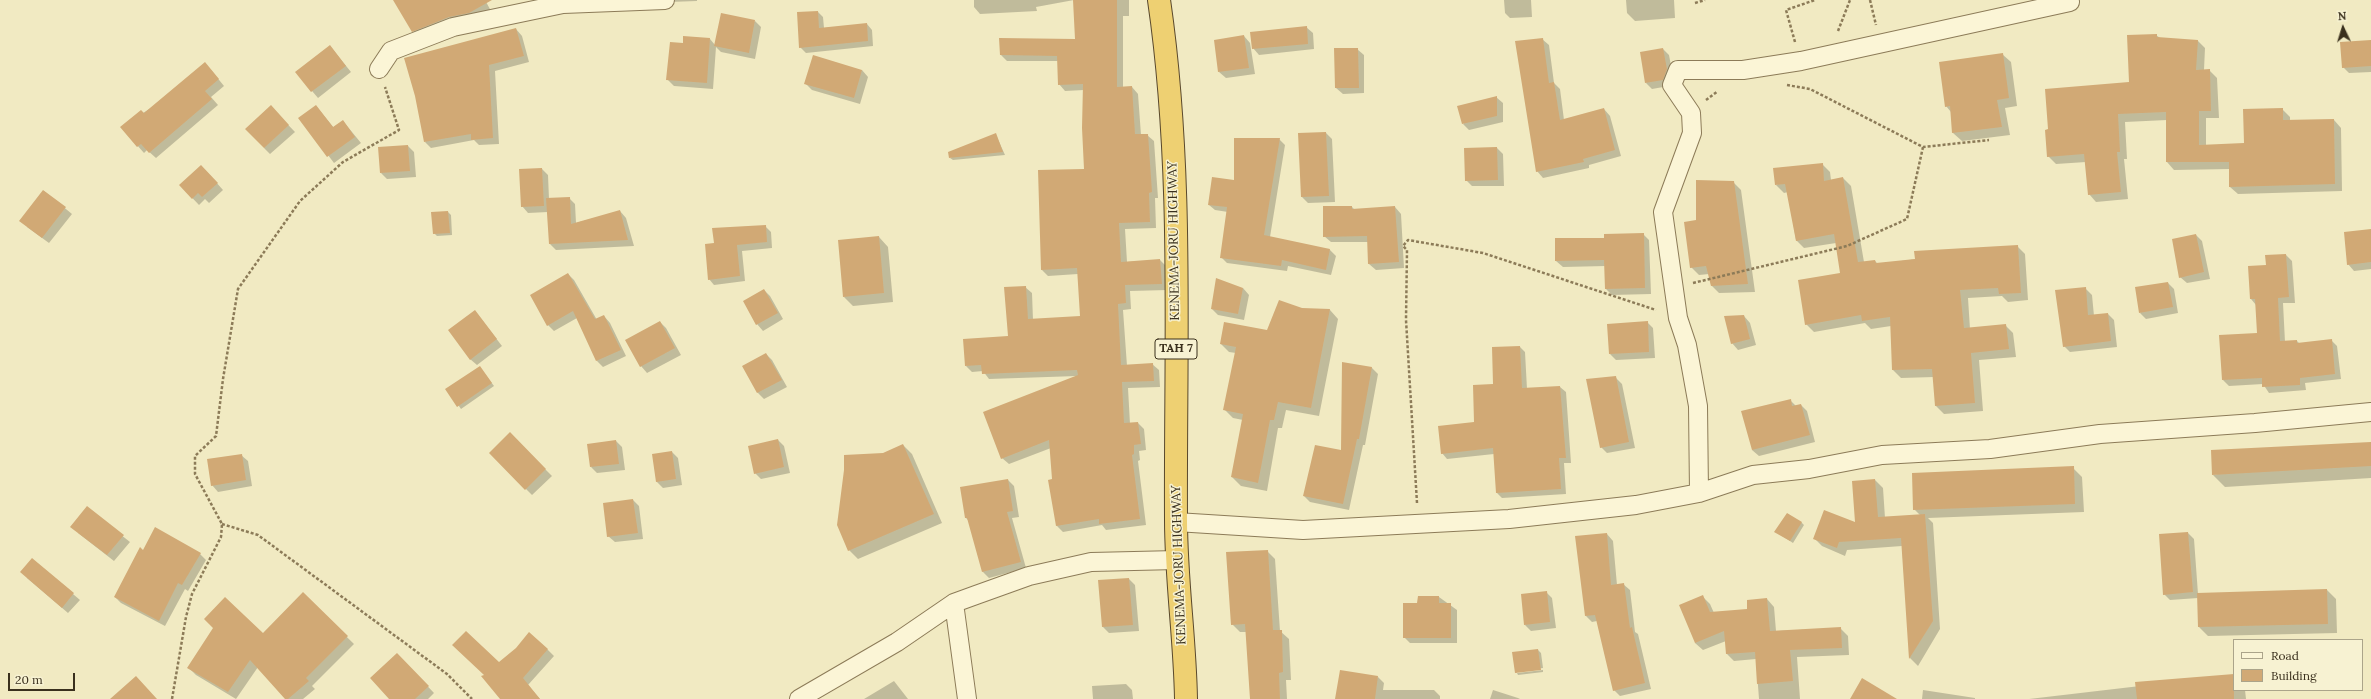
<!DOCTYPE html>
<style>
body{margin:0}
#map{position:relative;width:2371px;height:699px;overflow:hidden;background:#f1eac2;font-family:Lora,serif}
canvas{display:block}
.legend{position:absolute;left:2233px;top:639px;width:130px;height:52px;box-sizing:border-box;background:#f7f2d2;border:1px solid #aba48a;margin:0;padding:5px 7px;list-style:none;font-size:12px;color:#3a301d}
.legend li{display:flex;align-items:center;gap:8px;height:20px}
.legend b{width:20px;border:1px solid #aba48a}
.north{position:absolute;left:2323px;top:8px;width:40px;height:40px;-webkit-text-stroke:3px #f7f2d2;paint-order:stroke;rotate:356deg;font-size:11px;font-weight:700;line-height:16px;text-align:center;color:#3a301d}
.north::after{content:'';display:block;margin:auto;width:14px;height:18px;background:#3a301d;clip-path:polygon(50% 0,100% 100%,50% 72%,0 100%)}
.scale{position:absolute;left:8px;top:673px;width:67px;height:18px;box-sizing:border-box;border:2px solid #3a301d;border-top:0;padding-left:5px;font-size:12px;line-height:14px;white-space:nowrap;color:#3a301d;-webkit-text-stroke:3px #f7f2d2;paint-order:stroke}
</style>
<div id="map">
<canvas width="2371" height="699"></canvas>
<ul class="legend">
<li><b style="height:5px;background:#fbf5d6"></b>Road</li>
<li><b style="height:11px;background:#d1a975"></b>Building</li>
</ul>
<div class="north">N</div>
<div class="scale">20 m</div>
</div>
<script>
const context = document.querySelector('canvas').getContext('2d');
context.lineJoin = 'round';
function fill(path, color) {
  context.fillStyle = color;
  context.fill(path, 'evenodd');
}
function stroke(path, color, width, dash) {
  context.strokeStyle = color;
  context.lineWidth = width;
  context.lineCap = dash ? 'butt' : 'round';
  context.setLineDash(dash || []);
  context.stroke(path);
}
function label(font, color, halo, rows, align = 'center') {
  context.font = font + ' Lora,serif';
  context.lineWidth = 3;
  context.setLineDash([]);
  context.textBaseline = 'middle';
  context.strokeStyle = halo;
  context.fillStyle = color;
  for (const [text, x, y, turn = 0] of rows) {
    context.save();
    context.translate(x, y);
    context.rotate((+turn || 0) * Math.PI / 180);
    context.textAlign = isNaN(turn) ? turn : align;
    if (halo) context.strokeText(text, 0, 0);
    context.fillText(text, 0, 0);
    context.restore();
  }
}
fill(new Path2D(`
 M394 0H485L491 11 420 38 413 31Z
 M582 0H697V1L586 5Z
 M974 0H1129V16H1123V88L1132 87 1138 94 1141 135H1147L1154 141 1158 198H1155L1156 228 1125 229 1127 262 1160 260 1166 266 1168 290 1130 291 1131 309 1123 310 1127 366 1152 364 1159 370 1160 387 1128 388 1130 424 1138 423 1144 429 1146 450 1139 451 1140 460 1138 461 1146 525 1106 530 1102 525 1063 532 1057 526 1051 448 1009 464 1002 458 1077 376 989 379 983 371 972 372 966 366 1009 337 1025 287 1032 293 1033 320 1081 317 1078 274 1048 276 1042 270 1085 170 1084 90 1065 91 1059 84 1058 61H1007L1001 55 1076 40 1074 0 1036 7 1037 11 980 14 974 7Z
 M1504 0H1531L1532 17 1510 18 1505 13Z
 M1626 0H1674L1675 18 1635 21 1627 13Z
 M818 12 823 17 824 28 867 24 872 30 873 46 806 53 800 47Z
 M755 21 761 27 755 59 721 52 716 47 713 89 674 86 667 79 684 44 710 39 715 45Z
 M1306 27 1313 33 1314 49 1259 55 1253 48Z
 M516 29 522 36 529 62 495 71 499 144 479 145 474 140 431 148 425 142Z
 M2156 35 2160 38 2198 41 2205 48 2204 70H2209L2217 78 2219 118H2206V146L2246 144 2282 109 2290 117V121L2334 120 2341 128 2342 191 2238 194 2230 187V169L2174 170 2167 162V120L2125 122 2127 159H2124L2128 199 2096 202 2089 194 2086 162 2056 164 2048 156 2130 83Z
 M1244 36 1250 43 1255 74 1226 78 1219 72Z
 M1542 39 1549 45 1554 83 1560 89 1564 120 1604 109 1610 116 1621 156 1589 165V168L1543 178 1537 171Z
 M2371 41V72L2349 73 2343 67Z
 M330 46 351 72 318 98 296 72Z
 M1335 49H1357L1364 55V93L1343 94 1336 88Z
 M1663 49 1669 55 1673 76 1669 86 1652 89 1646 83Z
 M2002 54 2011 62 2017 106 2005 108 2010 135 1962 141 1953 133 1951 112 1946 106Z
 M211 70 224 86 211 97 218 105 156 158 147 150 144 153 121 127Z
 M862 70 868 77 860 104 812 90 805 83Z
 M1496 97 1503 103V122L1469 130 1463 124Z
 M316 106 334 128 343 121 361 143 334 163 300 118Z
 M271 107 295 132 270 154 264 148Z
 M1326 133 1332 139 1335 202 1308 203 1302 197Z
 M996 135 1005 155 953 160 950 158Z
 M1279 139 1285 145 1270 237 1330 250 1336 256 1331 275 1288 266 1287 271 1227 263 1221 257 1228 212 1215 210 1209 205Z
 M408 146 414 152 416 177 387 179 381 173Z
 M1497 148 1503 154 1504 186H1472L1466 180Z
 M1822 164 1830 172 1831 180 1843 178 1851 186 1864 262 1875 261 1878 264 2017 246 2025 254 2028 300 2008 302 2002 296 1968 298 1970 329 2005 325 2013 333 2016 357 1979 360 1983 411 1944 414 1936 406 1934 377 1901 378 1893 370 1891 326 1871 329 1865 323 1814 332 1806 324 1841 274 1836 243 1804 248 1796 240 1788 192 1784 193 1776 185Z
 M542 169 548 175 549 199 569 198 575 204 576 223 620 211 626 218 634 246 556 250 550 244 548 212 528 213 522 206Z
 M207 172 223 190 209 203 205 199 199 205 180 185Z
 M1733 182 1741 190 1755 292 1719 293 1711 285 1709 274 1699 275 1691 267 1697 221Z
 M44 191 72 214 49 243 27 227Z
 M1352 207 1355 210 1395 207 1401 214 1404 268 1376 270 1369 264 1368 242H1331L1324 236Z
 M448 212 451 215 452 235 437 236 434 233Z
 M765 226 771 232 772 248 742 251 745 281 714 285 709 279 715 244 713 229Z
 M2371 230V269L2354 271 2348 264Z
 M1643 234 1649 240 1651 294 1612 295 1606 289V266L1563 267 1556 261 1605 239Z
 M2196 235 2202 241 2210 279 2187 283 2180 277Z
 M879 237 888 247 893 302 853 306 844 297Z
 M2286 255 2292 261 2295 303H2283L2285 342 2297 341 2300 344 2331 340 2337 346 2341 379 2305 383 2306 390 2269 393 2263 384 2229 386 2223 380 2258 334 2256 305 2251 299 2267 266Z
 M568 274 574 280 597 320 604 316 610 323 626 356 603 367 597 361 577 318 554 331 548 325Z
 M2168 283 2174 289 2178 313 2146 319 2140 313Z
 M1243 288 1249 295 1244 320 1218 315 1212 309Z
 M2085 288 2092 295 2094 316 2108 314 2114 320 2117 347 2070 352 2064 346 2056 291Z
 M764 290 770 296 783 319 763 331 757 324Z
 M1302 309 1330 310 1338 319 1319 416 1286 410 1282 428H1278L1267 491 1241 486 1232 477 1243 420 1233 418 1224 409 1236 353 1229 352 1221 344 1268 332Z
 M475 311 502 346 477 365 470 359Z
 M1744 316 1750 323 1756 345 1738 350 1732 343Z
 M660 322 666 328 681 355 647 373 641 366Z
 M1647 322 1653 328 1655 358 1616 360 1610 354Z
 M1520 347 1525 352 1527 389 1560 387 1566 392 1571 463H1564L1566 494 1502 498 1497 493 1494 454 1447 459 1442 453 1475 423 1494 385Z
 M766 354 772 360 787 387 764 399 758 393 743 366Z
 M1343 364 1372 368 1378 374 1365 445H1363L1349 510 1310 502 1304 496 1342 451Z
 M482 370 494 386 461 409 447 389Z
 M1616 378 1622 384 1635 448 1607 453 1601 447Z
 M1790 400 1796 406 1801 405 1807 411 1815 442 1759 456 1752 450Z
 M510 434 552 476 532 495 490 453Z
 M778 440 784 446 790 473 761 479 755 473Z
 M616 441 622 447 625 470 597 473 591 467Z
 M2371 443V478L2225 487 2213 475Z
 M903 445 912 454 942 523 858 559 849 550Z
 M672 452 678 458 682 485 663 488 656 481Z
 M241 455 248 461 252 486 218 492 212 485Z
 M2073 468 2082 477 2084 512 1928 518 1933 523 1940 629 1918 666 1910 658 1902 546 1847 550 1845 556 1822 546 1814 538 1856 524 1875 480 1883 488 1885 518 1920 515 1914 509Z
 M1008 480 1014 486 1019 517 1012 518 1026 568 989 578 983 572 969 521 966 518Z
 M633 500 639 506 643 539 615 542 608 536Z
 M87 508 130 542 114 561 78 533Z
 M1801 522 1804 525 1793 543 1776 532Z
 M2188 533 2194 539 2198 594 2327 590 2336 599 2337 633 2208 636 2199 627 2198 598 2170 600 2164 594Z
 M1607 534 1613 541 1617 585 1623 584 1630 590 1635 632 1638 634 1651 689 1620 696 1614 690 1597 621 1592 622 1586 616Z
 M143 551 200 554 206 560 188 591 185 589 165 626 121 603 115 597Z
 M1267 551 1275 559 1280 631 1289 639 1291 680H1286L1287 699H1251L1247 632H1240L1232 624Z
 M32 559 80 600 68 613 27 578Z
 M1129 579 1135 585 1139 631 1109 633 1103 627 1099 581Z
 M1546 592 1552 598 1556 628 1531 631 1525 625Z
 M303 594 354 644 312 686 315 689 303 699H286L258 667 236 699 196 675 189 668 263 634Z
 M1419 597H1439L1457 610V643H1410L1404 637 1418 604Z
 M1703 597 1710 604 1714 613 1749 610 1767 599 1774 607 1776 631 1840 628 1848 636 1849 655 1797 657 1800 699H1759L1756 659 1734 661 1727 654 1726 641 1703 650 1695 643Z
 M547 649 554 656 528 685 540 699H502L499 663Z
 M1538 650 1541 653 1543 668 1517 671V673L1515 672Z
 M397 654 434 693 428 699H391Z
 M1543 670V672L1518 675 1517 673Z
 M2234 675V690H2245L2246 699H2029Z
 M1378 677 1384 683 1383 690H1434L1440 696V699H1336Z
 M894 681 908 699H864Z
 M1126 684 1132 690 1133 699H1093L1092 686Z
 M1493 690 1518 698 1520 699H1490Z
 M1923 690 1975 698V699H1922Z`), '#0003');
fill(new Path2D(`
 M393 0H492L469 13 449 17 412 32Z
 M1073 0H1117V87L1132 86 1135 134H1148L1152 192 1149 193 1150 222 1119 223 1121 262 1160 259 1162 284 1125 285 1126 303 1118 304 1121 365 1153 363 1154 381 1122 382 1124 423 1138 422 1141 444 1134 445V454L1132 455 1140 519 1099 524V519L1056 526 1048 480 1052 479 1049 440 1001 459 983 412 1078 375 1077 370 982 374 981 365 965 366 963 339 1008 336 1004 287 1026 286 1028 319 1080 316 1077 268 1041 270 1038 170 1084 169 1082 128 1083 84 1058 85 1057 56 1000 55 999 38 1075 39Z
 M818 11 819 28 867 23 868 41 799 48 797 12Z
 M721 13 755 20 749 53 714 46Z
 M1307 26 1308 44 1252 49 1250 32Z
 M516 28 524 56 489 65 493 138 471 140V134L424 142 415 96 404 58Z
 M2157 34V37L2198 40 2196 70 2210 69 2211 111H2199V145L2244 143 2243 109 2283 108V120L2334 119 2335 184 2229 187V162H2166V112L2118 114 2120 152H2117L2121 192 2088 195 2084 154 2047 157 2045 130 2048 129 2045 89 2129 82 2127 35Z
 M1244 35 1249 68 1218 72 1214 40Z
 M683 36 710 38 707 83 666 80 670 42 683 43Z
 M1543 38 1549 83 1554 82 1560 120 1604 108 1615 150 1583 159 1584 162 1536 172 1515 41Z
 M2371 40V66L2342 68 2340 42Z
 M330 45 346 66 311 92 295 72Z
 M1334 48H1358L1359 88H1335Z
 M1663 48 1667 69 1663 80 1645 83 1640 52Z
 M2003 53 2009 98 1997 100 2002 127 1952 133 1950 106 1945 107 1939 62Z
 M813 55 862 70 854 98 804 84Z
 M205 62 219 79 205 91 212 99 149 153 141 144 137 147 120 127 141 110 144 113Z
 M1497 96V116L1462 124 1457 106Z
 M271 105 289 125 264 148 245 129Z
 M316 105 333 127 343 120 355 137 327 157 298 118Z
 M1326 132 1329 196 1301 197 1298 133Z
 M996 133 1003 152 949 158 948 152Z
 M1234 138H1280L1264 235 1330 249 1326 270 1282 260 1281 266 1220 258 1227 207 1208 205 1212 177 1234 180Z
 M408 145 410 171 380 173 378 147Z
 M1497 147 1498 180 1465 181 1464 148Z
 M1823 163 1824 181 1843 177 1858 262 1875 260 1876 263 1915 259 1914 251 2018 245 2021 293 1999 294 1998 288 1960 290 1964 328 2006 324 2009 349 1971 353 1975 403 1935 406 1932 369 1892 370 1890 317 1862 321 1861 315 1805 325 1798 280 1840 273 1834 234 1796 241 1785 184 1775 185 1773 168Z
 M201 165 218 183 202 197 198 193 192 199 179 185Z
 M542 168 544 206 521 207 519 169Z
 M1696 180 1734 181 1748 284 1711 286 1706 266 1690 268 1684 222 1696 220Z
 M43 190 66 207 42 238 19 221Z
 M570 197 571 224 620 210 628 240 549 244 546 198Z
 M1323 206H1352V209L1395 206 1399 262 1368 264 1367 236 1323 237Z
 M448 211 450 233 433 234 431 212Z
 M766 225 767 242 737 245 740 276 708 280 705 244 714 243 712 228Z
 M2371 229V262L2347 265 2344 232Z
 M1644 233 1645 288 1605 289 1604 260 1555 261V238H1604V234Z
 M2196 234 2204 272 2179 278 2172 239Z
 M879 236 884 293 843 297 838 240Z
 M2286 254 2289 297 2278 298 2280 341 2297 340V343L2332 339 2335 374 2300 378V385L2262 387V378L2222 380 2219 335 2257 333 2255 299H2250L2248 266 2266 265 2265 255Z
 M568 273 595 319 604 315 621 350 596 361 573 311 547 326 530 295Z
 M1216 278 1243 288 1238 314 1211 309Z
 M2168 282 2173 307 2139 313 2135 287Z
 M2086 287 2088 315 2108 313 2111 341 2063 347 2055 290Z
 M764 289 778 313 756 325 743 301Z
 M1279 300 1302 308 1330 309 1311 408 1278 402 1274 420H1270L1258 483 1231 477 1243 414 1223 410 1236 347 1220 344 1224 322 1267 330Z
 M475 310 497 339 470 360 448 330Z
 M1744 315 1750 339 1731 344 1724 316Z
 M660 321 675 348 640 367 625 340Z
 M1648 321 1649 352 1609 354 1607 324Z
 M1520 346 1522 388 1560 386 1566 458H1559L1561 489 1496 493 1493 448 1441 454 1438 426 1474 422 1473 385 1493 384 1492 347Z
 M766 353 782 380 757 393 742 366Z
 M1342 362 1372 367 1359 439H1357L1343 504 1303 496 1315 445 1341 450Z
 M480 366 492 383 457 407 445 389Z
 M1616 376 1629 442 1600 448 1586 379Z
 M1791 399 1792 406 1801 404 1810 435 1752 450 1741 411Z
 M510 432 546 469 525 490 489 453Z
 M778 439 784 467 754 474 748 446Z
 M616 440 619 464 590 467 587 444Z
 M2371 442V466L2212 475 2211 450Z
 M903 444 934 514 848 551 837 525 844 470V455L883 453Z
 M672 451 676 479 656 482 652 454Z
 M242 454 246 480 211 486 207 459Z
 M2074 466 2075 504 1913 510 1912 473Z
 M1008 479 1013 511 1007 512 1021 562 982 572 967 518H965L960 487Z
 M1875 479 1878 517 1925 514 1933 621 1909 659 1901 538 1839 542 1837 548 1813 539 1824 510 1855 522 1852 481Z
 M633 499 638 533 607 537 603 503Z
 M87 506 124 535 107 555 70 527Z
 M1787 513 1802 522 1790 541 1774 532Z
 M155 527 201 553 182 585 178 583 159 621 114 597 140 547 143 550Z
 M2188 532 2193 592 2163 595 2159 534Z
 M1607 533 1611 585 1624 583 1630 628 1632 627 1645 683 1613 691 1595 615 1585 616 1575 536Z
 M1268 550 1273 630H1282L1283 672 1279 673 1280 699H1250L1245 624 1231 625 1226 552Z
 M32 558 74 593 62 608 20 572Z
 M1129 578 1133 625 1102 627 1098 580Z
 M2327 589 2328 624 2198 627 2197 593Z
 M1547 591 1550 622 1524 625 1521 594Z
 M303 592 348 636 306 678 309 681 288 699H285L250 660 228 692 187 668 213 628 204 619 225 597 263 633Z
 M1703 595 1710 612 1747 609V600L1767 598 1770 631 1841 627 1842 648 1790 650 1793 681 1757 684 1755 652 1726 654 1724 631 1695 643 1679 605Z
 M1418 596H1439V603H1451V638H1403V603H1417Z
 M466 631 499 662 516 648 529 632 548 649 523 678 540 699H500L481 676 484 675 452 645Z
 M1538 649 1541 670 1515 673 1512 652Z
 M397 653 429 686 415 699H389L370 678Z
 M1340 670 1378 676 1375 699H1335Z
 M2234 674V699H2137L2135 682Z
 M136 676 157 699H110Z
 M1862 678 1897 699H1850Z`), '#d1a975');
const minor = new Path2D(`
 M379 69 391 51 453 27 563 4 665 0
 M1699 493 1698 406 1687 345 1678 318 1663 212 1692 133 1691 113 1672 85 1678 70H1743L1801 61 2070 2
 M1176 522 1303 530 1509 519 1636 505 1699 493 1753 475 1809 469 1882 455 1990 449 2100 434 2255 423 2371 412
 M954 603 967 699
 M799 699 897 642 954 603 976 595 1029 576 1091 562 1177 560`);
const trunk = new Path2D(`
 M1159 0C1184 171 1175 347 1176 520 1176 580 1185 639 1186 699`);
stroke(minor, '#8c7b58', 20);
stroke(trunk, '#59482c', 24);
stroke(new Path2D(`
 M1870 0 1876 25
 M1695 3 1705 0
 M1838 31 1850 0
 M1795 42 1786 10 1815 0
 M1787 85 1810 89 1923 147 1989 140
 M1706 100 1718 91
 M1693 283 1847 246 1907 219 1923 147
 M1417 503 1406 320 1407 250 1403 246 1408 240 1483 253 1656 310
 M222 524 258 535 447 674 472 699
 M172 699 186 617 192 594 221 537 222 524 195 474V456L216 436 223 379 238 289 300 201 343 162 399 130 385 87`), '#8c7b58', 2.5, [3, 2]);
stroke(minor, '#fbf5d6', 18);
stroke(trunk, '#eed072', 22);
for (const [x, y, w] of [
 [1176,349,42]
]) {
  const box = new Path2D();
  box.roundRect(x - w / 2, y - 10, w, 20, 3);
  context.fillStyle = '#f7f2d2';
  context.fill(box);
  stroke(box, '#3a301d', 1);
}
label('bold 12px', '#3a301d', null, [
 ["TAH 7",1176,349]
]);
label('13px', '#3a301d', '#f7f2d2', [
 ["KENEMA-JORU HIGHWAY",1174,241,-91],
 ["KENEMA-JORU HIGHWAY",1179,565,-92]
]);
</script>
